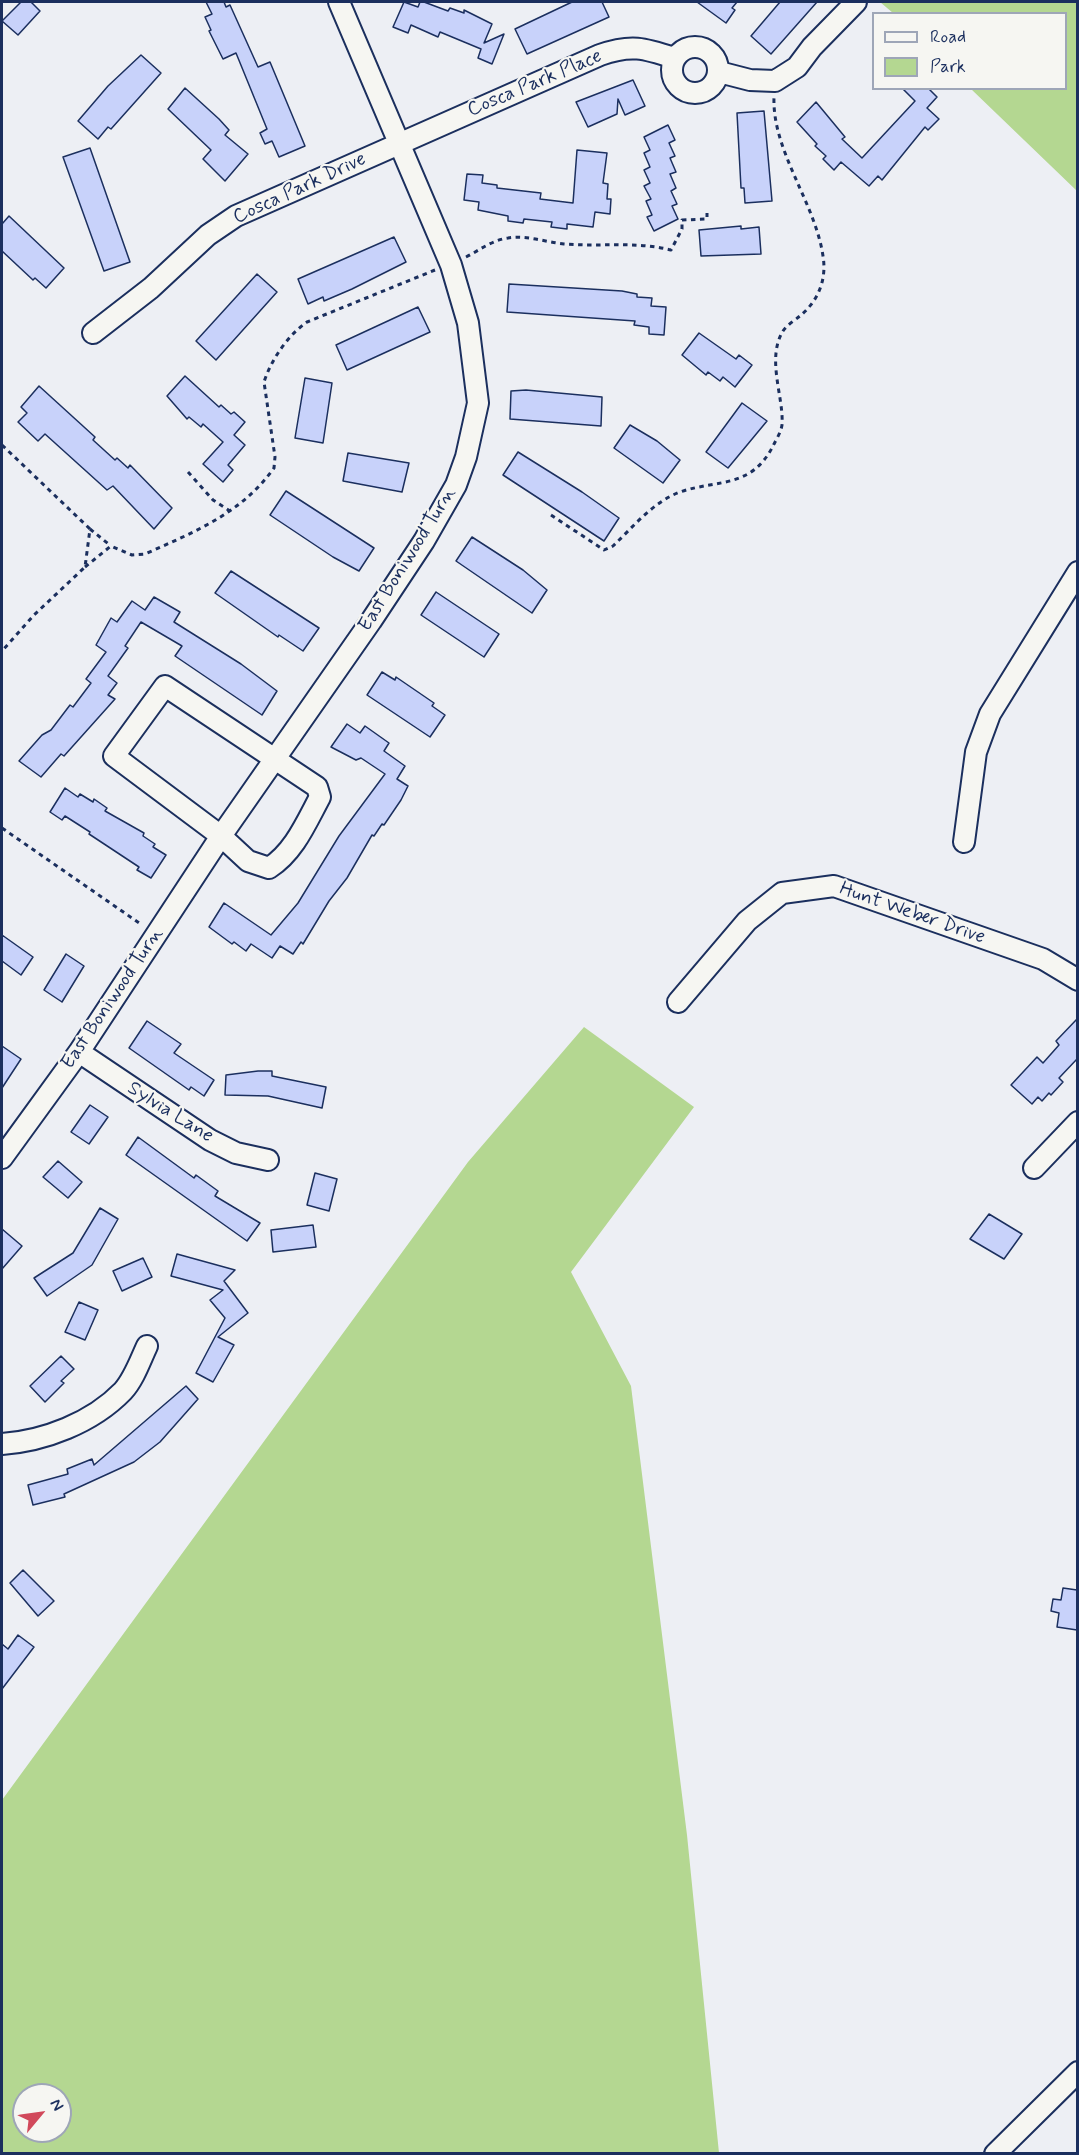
<!DOCTYPE html>
<style>
body{margin:0}
#map{position:relative;width:1079px;height:2155px;overflow:hidden;background:#edeff4;font-family:Mynerve,sans-serif}
canvas{display:block}
.frame{position:absolute;inset:0;border:3px solid #1b2f5e;pointer-events:none}
.legend{position:absolute;left:872px;top:12px;width:195px;height:78px;box-sizing:border-box;background:#f6f6f2;border:2px solid #9ea6b7;margin:0;padding:8px 10px;list-style:none;font-size:18px;color:#1b2f5e}
.legend li{display:flex;align-items:center;gap:12px;height:30px}
.legend b{width:30px;border:2px solid #9ea6b7}
.north{position:absolute;left:12px;top:2083px;width:60px;height:60px;box-sizing:border-box;background:#f6f6f2;border:2px solid #9ea6b7;border-radius:50%;rotate:61deg;font-size:16px;font-weight:700;line-height:24px;text-align:center;color:#1b2f5e}
.north::after{content:'';display:block;margin:auto;width:21px;height:27px;background:#d1495b;clip-path:polygon(50% 0,100% 100%,50% 72%,0 100%)}
</style>
<div id="map">
<canvas width="1079" height="2155"></canvas>
<div class="frame"></div>
<ul class="legend">
<li><b style="height:8px;background:#f6f6f2"></b>Road</li>
<li><b style="height:16px;background:#b4d791"></b>Park</li>
</ul>
<div class="north">N</div>
</div>
<script>
const context = document.querySelector('canvas').getContext('2d');
context.lineJoin = 'round';
function fill(path, color) {
  context.fillStyle = color;
  context.fill(path, 'evenodd');
}
function stroke(path, color, width, dash) {
  context.strokeStyle = color;
  context.lineWidth = width;
  context.lineCap = dash ? 'butt' : 'round';
  context.setLineDash(dash || []);
  context.stroke(path);
}
function label(font, color, halo, rows, align = 'center') {
  context.font = font + ' Mynerve,sans-serif';
  context.lineWidth = 4.5;
  context.setLineDash([]);
  context.textBaseline = 'middle';
  context.strokeStyle = halo;
  context.fillStyle = color;
  for (const [text, x, y, turn = 0] of rows) {
    context.save();
    context.translate(x, y);
    context.rotate((+turn || 0) * Math.PI / 180);
    context.textAlign = isNaN(turn) ? turn : align;
    if (halo) context.strokeText(text, 0, 0);
    context.fillText(text, 0, 0);
    context.restore();
  }
}
fill(new Path2D(`
 M880 2H1077V191L971 89 1066 88V14L893 13Z
 M584 1027 694 1107 571 1272 631 1386 687 1835 719 2153H2V1800L468 1162ZM24 2095H60V2131H24Z`), '#b4d791');
const building = new Path2D(`
 M21 2H31L40 11 18 35 2 21Z
 M206 2H224L226 7 230 5 258 67 270 62 305 146 279 157 272 141 265 144 260 133 267 129 236 53 223 59 209 31 211 30 205 17 212 14Z
 M404 2 418 7 420 2H424L448 11 450 8 464 13V10L492 24 484 43 504 34 492 64 478 58 481 49 440 32 438 37 411 25 408 33 393 27Z
 M572 2H602L609 17 527 54 515 29Z
 M697 2H737L732 8 735 10 726 23Z
 M780 2H817L771 54 751 36Z
 M141 55 161 73 111 129 108 127 98 139 78 121 108 86Z
 M633 80 645 106 625 115 618 99 617 114 588 127 576 102Z
 M185 88 219 119 229 130 225 135 248 154 225 181 203 159 211 150 168 109Z
 M902 88H928L937 97 927 108 939 119 928 130 925 127 882 180 878 176 869 186 841 162 834 170 823 159 826 156 815 146 817 144 797 122 816 102 845 137 842 139 862 158 915 101Z
 M764 111 772 201 745 203 744 188H741L737 113Z
 M668 125 675 140 669 143 675 156 670 158 676 172 670 174 676 188 671 191 677 204 672 206 678 219 654 231 647 217 652 215 646 201 651 199 644 186 650 183 644 170 650 167 644 153 650 150 644 137Z
 M90 148 130 262 104 271 63 157Z
 M577 150 607 153 603 183 608 184 607 199H611L610 214 595 212 593 227 567 224V229L551 227 552 222 524 219 523 223 508 221V216L478 210 479 202 464 200 467 174 483 175 482 183 497 185V188L541 193 540 199 573 203Z
 M9 216 64 268 46 288 35 278 33 280 2 251V224Z
 M741 226V229L759 227 761 254 701 256 699 230Z
 M394 237 406 262 352 289 324 301 323 297 308 304 298 279Z
 M257 274 277 292 216 360 196 341Z
 M509 284 622 291 637 294V297L652 298 651 306 666 307 664 335 649 334V327L634 325 635 321 507 312Z
 M418 307 430 332 347 370 336 345Z
 M699 333 736 359 739 355 752 365 735 387 723 377 720 381 708 372 706 375 682 355Z
 M185 376 219 407 221 405 231 414 234 412 245 422 234 435 245 445 228 465 233 470 223 482 203 464 223 442 203 424 201 427 189 417 187 419 167 396Z
 M305 378 332 383 323 443 295 438Z
 M39 386 95 437 93 440 115 460 117 458 128 468 130 465 172 508 154 529 113 486 107 490 45 434 38 441 18 422 27 413 21 407Z
 M526 390 602 397 601 426 510 419 511 391Z
 M742 403 767 421 728 468 706 452Z
 M630 425 657 441 680 460 663 483 614 448Z
 M518 452 582 492 619 518 604 541 503 475Z
 M348 453 409 463 402 492 343 481Z
 M286 491 374 548 359 571 333 557 270 515Z
 M472 537 523 570 547 590 532 613 456 561Z
 M231 571 319 628 303 651 279 635 278 637 215 593Z
 M436 592 499 634 484 657 421 615Z
 M154 597 180 612 174 622 241 664 277 691 262 715 175 656 182 646 141 622 125 646 128 648 108 676 117 683 108 695 115 699 64 756 61 754 41 777 19 761 42 735 51 730 70 705 73 707 91 683 86 679 106 652 96 645 111 618 117 622 132 601 145 610Z
 M382 672 395 680 396 677 434 703 432 706 445 715 430 737 367 695Z
 M347 724 360 733 365 726 389 743 384 751 405 766 397 779 408 786 401 800 384 825 382 824 374 836 372 835 347 878 329 901 303 944 301 942 293 954 280 946 272 958 251 944 246 951 234 942 232 944 209 927 224 903 271 935 298 903 339 836 385 774 361 758 356 760 331 747Z
 M65 788 78 797 80 794 93 802 94 799 107 808 105 811 144 833 143 836 155 844 153 847 166 855 151 878 137 870 139 867 89 834 90 832 65 816 62 820 50 812Z
 M2 935 33 957 21 975 2 961Z
 M66 954 84 966 62 1002 44 990Z
 M1077 1019V1059L1059 1078 1063 1082 1051 1095 1049 1093 1042 1101 1038 1097 1032 1104 1011 1085 1037 1057 1043 1063 1059 1045 1056 1041Z
 M147 1021 181 1044 174 1053 214 1080 204 1096 191 1087 189 1090 129 1048Z
 M2 1046 21 1059 2 1088Z
 M258 1071H272V1076L326 1087 322 1108 268 1096 225 1095 226 1075Z
 M90 1105 108 1117 89 1144 71 1132Z
 M138 1137 194 1178 196 1175 218 1191 215 1196 260 1223 247 1241 126 1155Z
 M58 1161 82 1182 68 1198 43 1177Z
 M315 1173 337 1179 329 1211 307 1205Z
 M100 1208 118 1219 92 1265 47 1296 34 1278 73 1253Z
 M989 1214 1022 1234 1004 1259 970 1239Z
 M313 1225 316 1247 273 1252 271 1230Z
 M2 1229 22 1246 2 1269Z
 M177 1254 235 1270 224 1281 248 1313 218 1337 234 1345 213 1382 196 1373 225 1318 210 1300 223 1290 171 1276Z
 M143 1258 152 1277 122 1291 113 1271Z
 M79 1302 98 1310 85 1340 65 1332Z
 M61 1356 74 1369 61 1381 64 1383 45 1402 30 1386Z
 M186 1386 198 1399 160 1442 134 1462 64 1494 65 1497 33 1505 28 1485 68 1474 67 1469 92 1459 94 1465Z
 M23 1570 54 1601 38 1616 10 1583Z
 M1063 1588 1077 1590V1630L1057 1627 1059 1613 1051 1611 1053 1599 1061 1600Z
 M18 1635 34 1647 2 1689V1644L8 1649Z`);
fill(building, '#c8d2fa');
stroke(building, '#1b2f5e', 1.5);
const minor = new Path2D(`
 M672 70a23 23 0 1 1 46 0a23 23 0 1 1-46 0Z
 M719 72 750 80 775 81 797 67 812 47 856 2
 M93 333 151 288 208 235 236 216 600 55C631 44 644 48 674 58
 M165 686 317 787 320 797C306 823 294 852 269 868L248 861 221 836 114 756Z
 M964 842 976 752 990 714 1078 572
 M678 1002 747 921 782 893 834 886 1043 959 1078 980
 M79 1052 210 1140 236 1153 268 1160
 M2 1158 79 1052 221 836 371 621 424 541 456 485 466 457 478 403 468 323 451 265 339 2
 M1034 1168 1078 1122
 M2 1444C44 1441 92 1423 123 1391 134 1379 140 1361 147 1346
 M995 2154 1078 2072`);
stroke(minor, '#1b2f5e', 24);
stroke(new Path2D(`
 M466 257C480 250 492 240 508 238 527 235 545 242 564 244 600 247 635 241 671 250L682 229V220L707 219V213
 M2 445 90 529 85 567 34 615 2 651
 M188 472 213 500 230 511
 M551 515 604 550 613 546C633 527 653 502 680 492 718 479 751 489 773 446 776 440 781 432 782 425 784 397 766 359 783 331 787 325 795 320 800 316 818 301 827 280 823 256 815 202 772 151 774 97
 M90 529 111 546
 M85 567 111 546 132 555 145 554C194 532 241 514 274 468L275 457 264 382C271 360 288 335 307 322L435 270
 M2 828 142 925`), '#1b2f5e', 3, [4.5, 4.5]);
stroke(minor, '#f6f6f2', 20);
label('20px', '#1b2f5e', '#f6f6f2', [
 ["Cosca Park Place",535,84,-23],
 ["Cosca Park Drive",300,189,-25],
 ["East Boniwood Turn",408,560,-58],
 ["Hunt Weber Drive",912,914,19],
 ["East Boniwood Turn",113,999,-56],
 ["Sylvia Lane",170,1113,32]
]);
</script>
